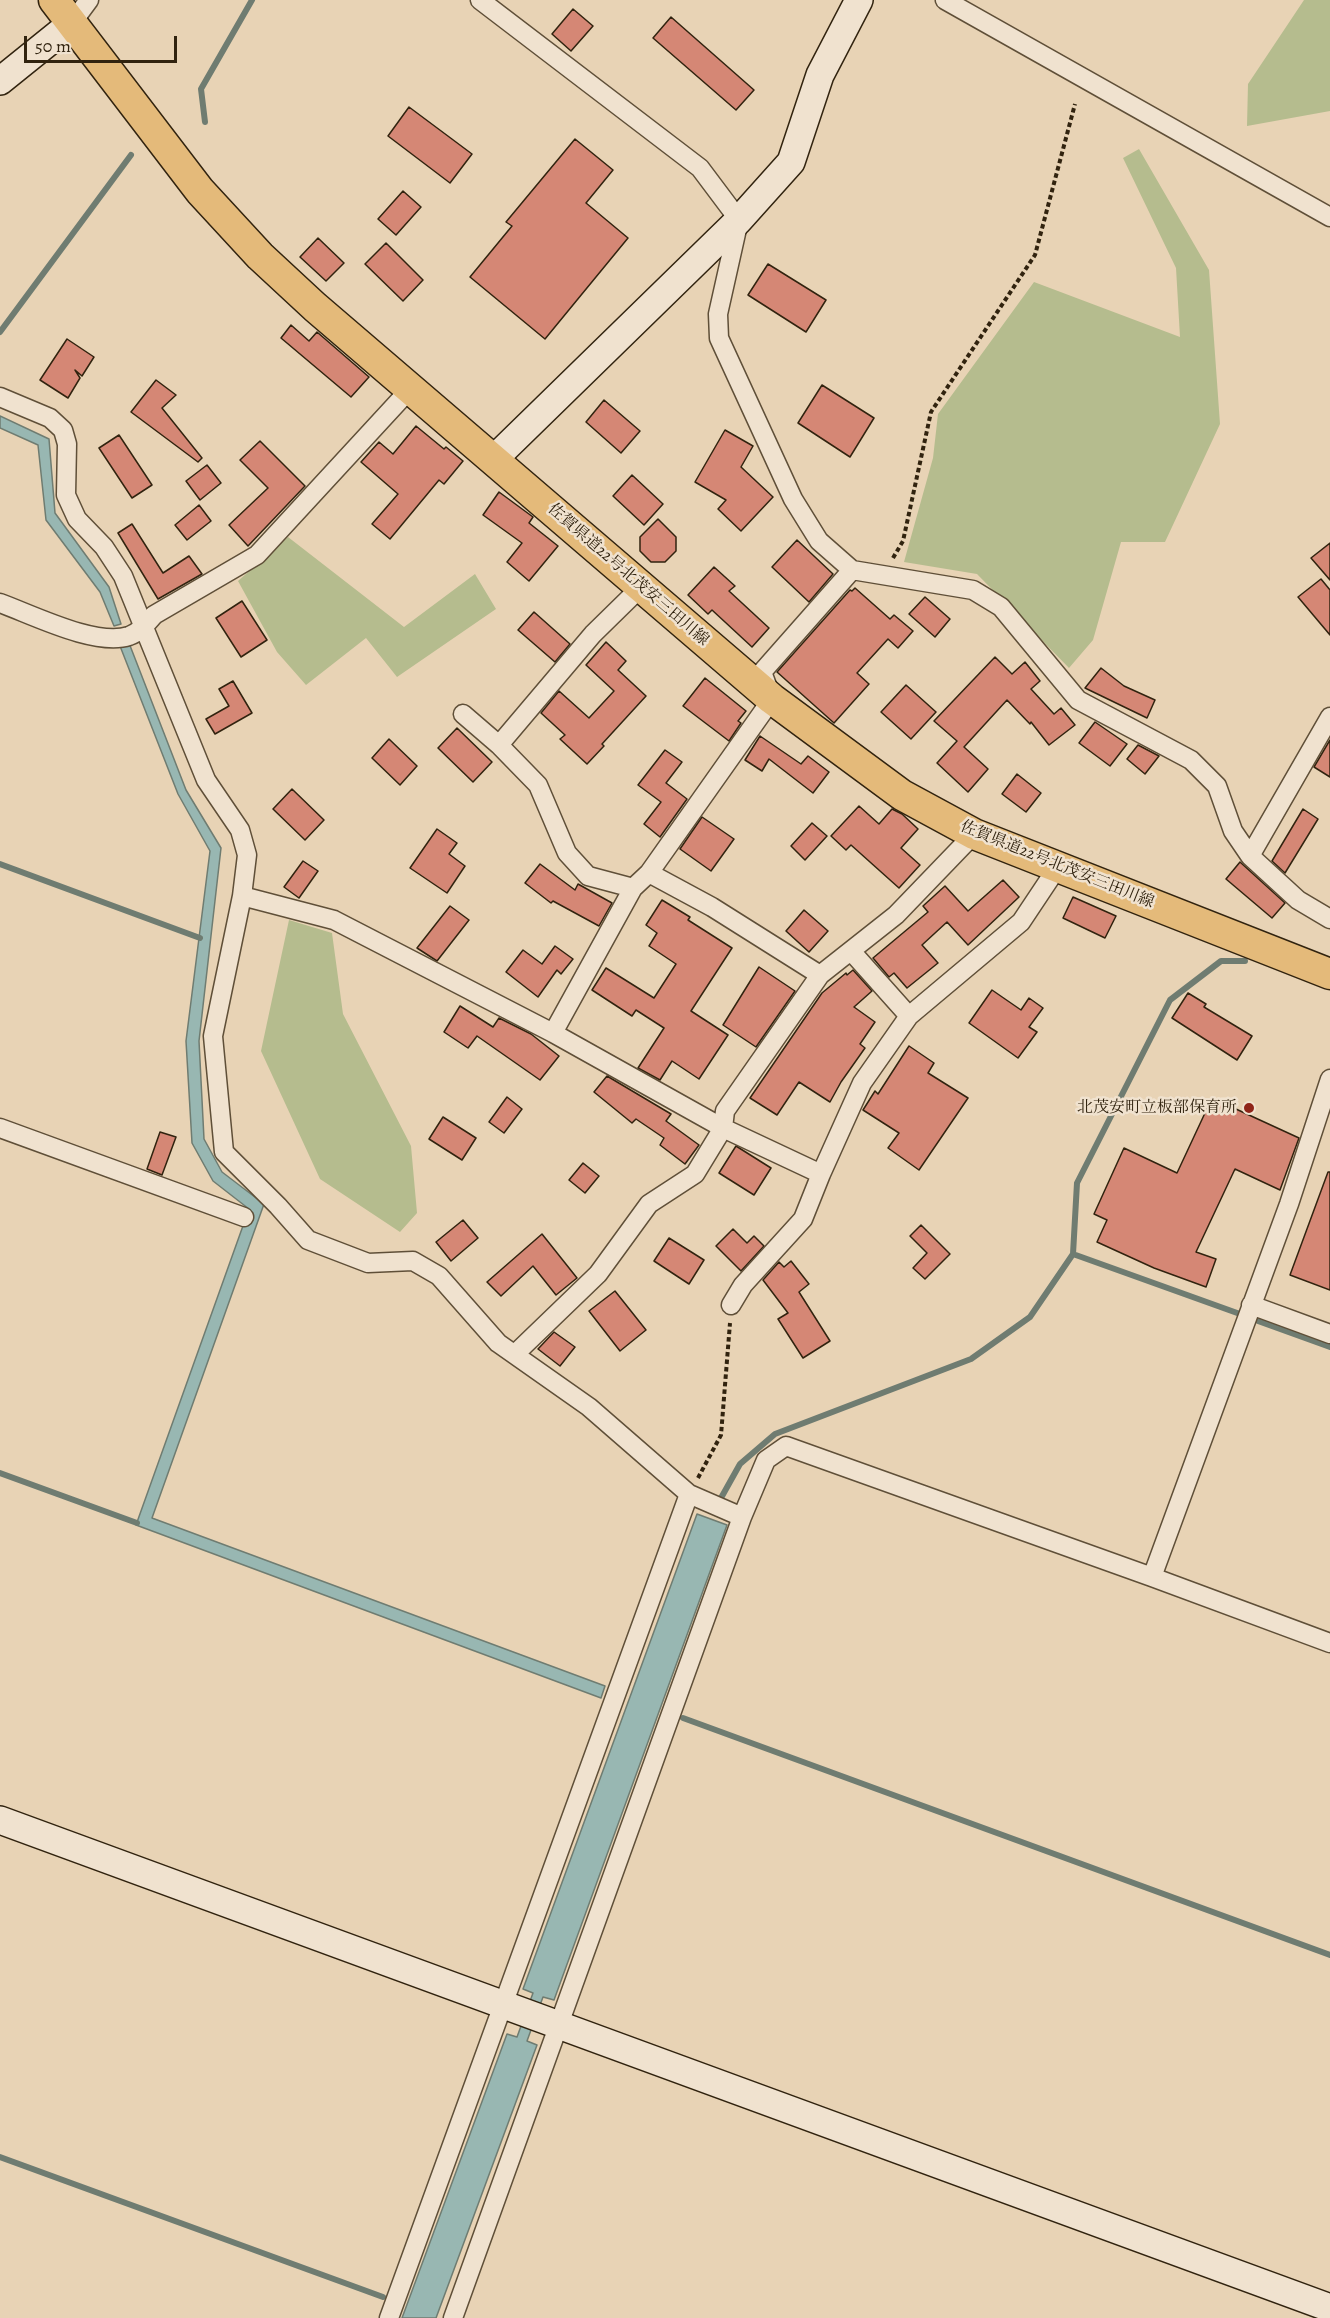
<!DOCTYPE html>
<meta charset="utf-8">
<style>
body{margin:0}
#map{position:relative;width:1330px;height:2318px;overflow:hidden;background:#e8d3b5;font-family:Alegreya,serif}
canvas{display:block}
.scale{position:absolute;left:24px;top:36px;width:153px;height:27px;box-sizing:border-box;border:3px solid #31230f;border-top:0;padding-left:8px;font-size:18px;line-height:21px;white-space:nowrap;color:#31230f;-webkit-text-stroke:4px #f0e2cf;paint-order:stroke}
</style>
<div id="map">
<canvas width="1330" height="2318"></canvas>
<div class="scale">50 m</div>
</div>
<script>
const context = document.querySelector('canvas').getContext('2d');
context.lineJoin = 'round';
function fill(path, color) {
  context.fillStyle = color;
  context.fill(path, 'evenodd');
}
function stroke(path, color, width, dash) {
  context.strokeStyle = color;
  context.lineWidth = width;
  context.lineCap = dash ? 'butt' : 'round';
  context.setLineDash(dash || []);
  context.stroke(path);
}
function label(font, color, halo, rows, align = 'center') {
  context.font = font + ' Alegreya,"Noto Serif JP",serif';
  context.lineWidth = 5;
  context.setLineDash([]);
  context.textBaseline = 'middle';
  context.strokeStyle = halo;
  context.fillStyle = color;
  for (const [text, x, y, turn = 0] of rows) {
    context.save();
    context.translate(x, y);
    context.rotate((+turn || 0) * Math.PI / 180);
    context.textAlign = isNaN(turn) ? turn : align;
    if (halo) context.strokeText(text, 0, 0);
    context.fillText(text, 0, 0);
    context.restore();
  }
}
fill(new Path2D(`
 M1304 0H1330V111L1247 126 1248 84Z
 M1139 149 1209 270 1220 424 1165 542H1121L1093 640 1069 668 977 574 904 562 933 458 938 414 1034 282 1180 337 1176 268 1123 158Z
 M288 537 404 627 475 574 496 609 397 677 366 638 306 685 277 652 238 581Z
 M289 920 332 933 343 1014 411 1146 417 1213 400 1232 320 1179 261 1051Z`), '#b5bc8e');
const water = new Path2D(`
 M0 416 49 439 55 513 109 587 121 624 114 626 100 592 46 520 38 445 0 428Z
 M129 643 186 790 221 848 199 1041 204 1139 222 1172 264 1204 152 1518 605 1686 601 1698 136 1525 249 1209 213 1181 192 1143 186 1041 210 851 178 794 120 646Z
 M697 1514 727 1525 554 2000 543 1997 527 2041 537 2045 436 2318H402L507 2034 517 2037 533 1993 523 1989Z`);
fill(water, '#98b7b2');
stroke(water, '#6f7c71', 1.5);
stroke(new Path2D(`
 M205 122 201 89 252 0
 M0 332 131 155
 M0 864 200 938
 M1073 1254 1240 1314
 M1258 1321 1330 1347
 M0 1473 137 1523
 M721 1498 740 1464 775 1434 971 1359 1030 1317 1073 1254 1077 1183 1170 1000 1221 961H1245
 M683 1718 1330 1955
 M0 2157 383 2297`), '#6f7c71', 6);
const building = new Path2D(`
 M573 9 593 26 571 51 552 34Z
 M671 17 754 90 736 110 653 38Z
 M409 107 472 154 450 183 388 136Z
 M575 139 613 170 586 203 628 238 545 339 470 277 512 226 506 222Z
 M403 191 421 207 396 235 378 219Z
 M318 238 344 263 326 281 300 257Z
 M386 243 423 280 403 301 365 264Z
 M768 264 826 300 806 332 748 295Z
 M291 325 309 341 317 332 369 377 351 397 281 338Z
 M67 339 94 357 82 376 75 370 80 378 68 398 40 380Z
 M156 380 176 395 162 408 202 458 198 462 131 412Z
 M822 385 874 418 850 457 798 423Z
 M604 400 640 431 621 453 586 422Z
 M416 426 444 449 446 447 463 461 444 484 439 480 390 539 372 524 398 494 361 462 379 442 393 454Z
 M725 430 753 446 741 467 773 497 741 531 718 509 726 500 695 482Z
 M119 435 152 485 132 498 99 448Z
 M260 441 305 486 248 546 229 525 268 488 240 460Z
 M207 465 221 483 200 500 186 481Z
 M632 475 663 504 644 525 613 496Z
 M499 492 533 517 529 523 558 546 529 581 507 562 522 543 483 515Z
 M199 505 211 521 187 540 175 525Z
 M658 519 676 537V551L665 562H651L640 551V537Z
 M132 524 163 573 189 556 202 574 158 599 118 533Z
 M797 540 833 574 809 602 772 567Z
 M1330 543V580L1311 558Z
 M714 567 735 586 729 591 769 628 752 647 712 610 708 614 688 595Z
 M1321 579 1330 590V635L1298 597Z
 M855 588 890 619 894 615 913 631 898 648 888 639 857 673 869 684 834 723 777 672 850 590 852 591Z
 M925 597 950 619 935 637 909 614Z
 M242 601 267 640 241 657 216 618Z
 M534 612 570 644 555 662 518 630Z
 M606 642 626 661 618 670 646 696 602 744 604 746 587 764 560 739 565 735 541 713 559 691 589 718 614 691 586 665Z
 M995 657 1012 674 1025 662 1040 681 1031 689 1054 714 1061 708 1075 725 1049 745 1031 722 1030 724 1007 700 964 747 988 769 968 792 937 763 957 741 934 721Z
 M1101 668 1124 686 1155 700 1147 718 1085 688Z
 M705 678 746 711 738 721 741 723 729 741 683 706Z
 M233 681 252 713 215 734 206 719 229 706 219 689Z
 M906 685 936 712 911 739 881 712Z
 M1095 722 1127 744 1110 766 1079 743Z
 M457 728 492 762 473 782 438 748Z
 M760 736 801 764 808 756 829 772 813 793 769 759 762 771 745 760Z
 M389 739 417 766 400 785 372 758Z
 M1330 740V777L1314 767Z
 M1138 745 1159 756 1145 774 1127 759Z
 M665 750 682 762 666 783 687 799 660 837 644 824 661 802 638 785Z
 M1017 774 1041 793 1026 812 1002 794Z
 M292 789 324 820 305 840 273 809Z
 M859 806 879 824 892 809 902 814 918 829 901 848 920 865 899 888 851 845 846 850 831 836Z
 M1303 809 1318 819 1285 873 1272 861Z
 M702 817 734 839 711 871 680 849Z
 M812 823 827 836 805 860 791 846Z
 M437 829 457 843 449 854 465 866 447 893 410 868Z
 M303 861 318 871 299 898 284 887Z
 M1240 862 1285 903 1272 918 1226 879Z
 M540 864 575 890 578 884 612 903 599 926 553 901 551 903 525 883Z
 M1003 880 1019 897 968 945 947 922 922 945 938 963 907 988 894 973 889 977 873 958 928 912 923 906 945 886 968 911Z
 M1073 897 1116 916 1105 938 1063 918Z
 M662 900 690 917 688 920 732 948 691 1011 728 1035 699 1079 672 1061 660 1080 638 1068 664 1028 636 1010 632 1016 592 990 606 968 654 998 676 964 649 946 657 933 646 925Z
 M450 906 469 920 437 961 417 948Z
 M804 910 828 931 809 952 786 931Z
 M555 946 573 959 561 974 557 970 538 997 506 972 523 950 542 964Z
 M759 967 795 991 756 1047 723 1025Z
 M853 970 872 991 854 1007 875 1022 860 1044 865 1048 841 1082 830 1102 799 1082 777 1115 750 1098 822 993 846 973 847 975Z
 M992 990 1021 1010 1029 998 1043 1008 1029 1027 1037 1032 1018 1058 969 1023Z
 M1188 993 1206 1004 1204 1007 1252 1036 1237 1060 1172 1018Z
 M460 1006 493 1027 499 1018 531 1034 559 1056 540 1080 477 1036 468 1048 444 1032Z
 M909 1046 934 1063 928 1073 968 1098 919 1170 888 1148 899 1133 863 1110 875 1091 878 1094Z
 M607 1076 671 1114 666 1121 699 1145 685 1164 660 1145 664 1138 636 1119 632 1123 594 1092Z
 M507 1097 522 1109 504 1133 489 1122Z
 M1212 1098 1299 1138 1280 1190 1235 1169 1196 1252 1216 1259 1206 1287 1154 1268 1097 1242 1107 1220 1094 1214 1124 1148 1177 1173Z
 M443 1117 476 1138 462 1160 429 1139Z
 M160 1132 176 1137 162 1175 147 1169Z
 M736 1146 771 1168 754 1195 719 1173Z
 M583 1163 599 1176 585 1193 569 1180Z
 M1328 1172H1330V1290L1290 1275Z
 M463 1220 478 1238 451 1261 436 1242Z
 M921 1225 950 1254 925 1279 913 1268 927 1253 910 1236Z
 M733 1229 747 1243 754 1236 764 1246 741 1271 716 1246Z
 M542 1234 577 1278 556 1295 533 1266 501 1296 487 1282Z
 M669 1238 704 1260 689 1284 654 1261Z
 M791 1261 809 1284 799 1292 830 1341 803 1358 778 1319 788 1313 763 1280 779 1262 784 1267Z
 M615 1291 646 1330 620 1351 589 1311Z
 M554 1332 575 1347 560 1366 538 1349Z`);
fill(building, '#d58775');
stroke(building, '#31230f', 1.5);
const street = new Path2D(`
 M480 0 700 168 739 220 718 314 719 338 793 499 819 541 852 570 973 590 1001 607 1078 700 1191 760 1217 786 1233 831 1250 856 1298 900 1330 919
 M945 0 1330 217
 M72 23 89 0
 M0 397 50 418 63 430 67 444 66 495 77 519 104 547 123 576 206 780 240 830 247 855 242 896 213 1036 224 1152 278 1206 308 1240 368 1263 413 1261 439 1276 498 1343 589 1407 689 1494 742 1517
 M0 603C33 615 96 647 129 636 140 632 147 623 154 615L257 555 411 388
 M463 714 499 745 538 785 567 853 588 876 633 888
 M499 745 593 634 642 586
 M1250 856 1330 717
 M649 873 712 907 820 975
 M242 896 334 920 553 1033 723 1128 821 1174 862 1083 909 1016 1021 922 1057 868
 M851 951 909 1016
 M553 1033 633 888 649 873 772 699 762 672 852 570
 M0 1128 244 1217
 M731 1305 743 1285 803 1219 821 1174
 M1251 1305 1330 1334
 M515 1354 598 1274 649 1204 695 1174 723 1128 725 1111 820 975 896 915 974 834
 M1152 1577 1289 1204 1330 1079
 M389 2318 689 1494
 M453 2318 742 1517 766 1460 786 1446 1152 1577 1330 1643`);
const secondary = new Path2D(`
 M0 81 72 23
 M494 459 739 220 791 162 820 75 859 0
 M0 1820 1330 2308`);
const primary = new Path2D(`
 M54 0 200 191 260 256 315 307 772 699 902 795 974 834 1330 974`);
stroke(street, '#5f4f38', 21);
stroke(secondary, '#31230f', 30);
stroke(primary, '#31230f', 33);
stroke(new Path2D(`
 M893 558 903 541 931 412 1035 255 1075 104
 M698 1478 721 1435 730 1323`), '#31230f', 4, [4.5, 3]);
stroke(street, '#f0e2cf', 18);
stroke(secondary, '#f0e2cf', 27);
stroke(primary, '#e4ba7a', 30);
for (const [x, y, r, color] of [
 [1249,1108,6,"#8f2418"]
]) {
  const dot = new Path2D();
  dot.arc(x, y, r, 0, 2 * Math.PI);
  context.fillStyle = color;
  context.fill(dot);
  stroke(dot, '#f0e2cf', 2);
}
label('16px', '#31230f', '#f0e2cf', [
 ["佐賀県道22号北茂安三田川線",628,575,41],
 ["佐賀県道22号北茂安三田川線",1057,865,22]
]);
label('16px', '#31230f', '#f0e2cf', [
 ["北茂安町立板部保育所",1237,1108]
], 'right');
</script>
